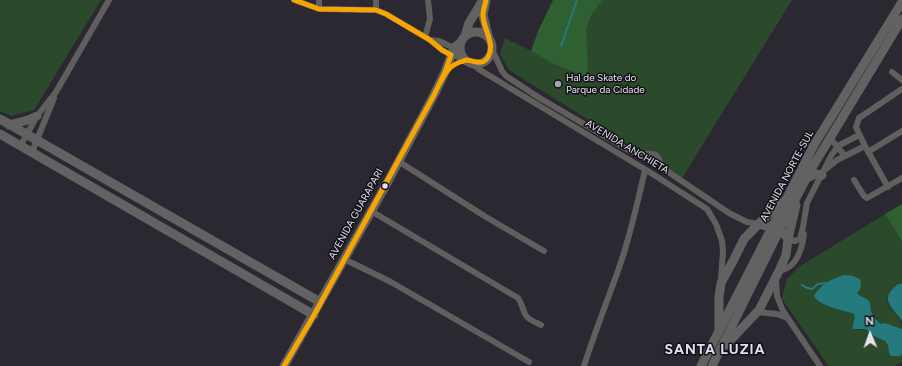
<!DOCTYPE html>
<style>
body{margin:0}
#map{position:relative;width:902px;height:366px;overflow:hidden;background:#2b2832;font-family:Figtree,sans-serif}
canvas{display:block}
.north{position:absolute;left:850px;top:314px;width:40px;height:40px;-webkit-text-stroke:3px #111017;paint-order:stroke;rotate:358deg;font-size:11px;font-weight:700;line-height:16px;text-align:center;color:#e5e3ee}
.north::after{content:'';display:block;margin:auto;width:14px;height:18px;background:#e5e3ee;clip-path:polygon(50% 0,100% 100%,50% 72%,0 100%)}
</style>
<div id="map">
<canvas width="902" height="366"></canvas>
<div class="north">N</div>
</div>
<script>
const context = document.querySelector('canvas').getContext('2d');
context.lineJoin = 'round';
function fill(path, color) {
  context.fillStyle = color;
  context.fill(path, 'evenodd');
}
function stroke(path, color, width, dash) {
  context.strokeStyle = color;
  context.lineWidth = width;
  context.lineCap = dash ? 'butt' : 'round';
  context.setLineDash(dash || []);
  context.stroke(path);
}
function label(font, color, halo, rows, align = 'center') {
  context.font = font + ' Figtree,sans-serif';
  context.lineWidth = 3;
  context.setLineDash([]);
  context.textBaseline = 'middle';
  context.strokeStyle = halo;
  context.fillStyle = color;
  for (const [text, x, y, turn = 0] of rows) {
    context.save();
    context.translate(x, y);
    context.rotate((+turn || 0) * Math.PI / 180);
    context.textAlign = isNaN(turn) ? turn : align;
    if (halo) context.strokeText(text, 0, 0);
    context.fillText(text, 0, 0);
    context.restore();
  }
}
fill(new Path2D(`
 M0 0H101L34 110 11 116 0 111Z
 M555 0H792L682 178 509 70 500 54 505 38 531 51 539 29Z
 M885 214 902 242V284H898L887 299C890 313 902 313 902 329L885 323 881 324C875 318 871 313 870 305L837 277 819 288 821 303 854 314 855 320 853 324 856 330 866 329 872 335 885 341 888 345 889 353 891 356H901L902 353V362L895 366H829L782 299 787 279 799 267Z`), '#2b4a2c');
fill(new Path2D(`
 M553 0H602L590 17 586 30 588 65 586 77 552 63 531 51 539 29Z
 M902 204V242L885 214Z`), '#2e6031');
fill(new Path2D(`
 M845 275 853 276 860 279C862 285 861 289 857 293 860 297 865 297 868 300 871 303 870 306 871 310 872 315 876 320 881 324L885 323 902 329V353L901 356H891L889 353 888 345 885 341 872 335 866 329H853C852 324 856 319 854 314 843 310 819 306 814 296 820 285 832 278 845 275Z
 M898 284H902V321C892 306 878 300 898 284Z`), '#247a7c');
stroke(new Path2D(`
 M561 46 577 0
 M802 285 807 288 812 289 818 284 828 283`), '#247a7c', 2);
stroke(new Path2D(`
 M294 0 319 9 376 10 386 14 430 40 442 50 451 55 463 58
 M319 0V9
 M376 0V10
 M425 37 430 19 428 0
 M430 40 439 41 454 48
 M491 47 502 71 506 76 538 97 630 151C634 152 639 154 643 154 655 153 659 153 661 167L729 213 747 222 759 224
 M470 62 480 70 651 173 707 209 716 224 722 241 723 251 721 279
 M892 72 902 80
 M830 138 845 156
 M21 145 37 116 56 92 109 0
 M32 152 54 98
 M868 152 902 131
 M398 161 486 217 544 251
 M826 169 837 160 865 146
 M854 180 864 196 867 198 902 178
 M888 187 865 146 856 127 859 118 902 89
 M371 211 518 298C522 303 522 308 525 314 528 320 535 322 541 325
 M788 239 795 241 800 239 803 227 807 203 831 156 838 146 859 135
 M344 259 391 282 529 362
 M779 271C797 268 802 250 804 234
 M776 280 777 296 783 311 820 366
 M756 312 777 314 787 318
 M584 366C595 331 609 297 621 262 631 232 638 201 645 170`), '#615f5e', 6);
stroke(new Path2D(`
 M486 0 483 15 489 39
 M460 48a16 16 0 1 1 32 0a16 16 0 1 1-32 0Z
 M465 36 469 23 483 0
 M0 119 320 302
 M9 125 28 120 37 116
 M0 134 314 315
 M807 178 816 174 822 175
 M788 239 796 205
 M719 329V297L721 283 733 261 744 239 780 202
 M726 345 759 310 779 271 786 255 788 239C782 229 770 227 759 224
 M284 366 386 185 434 95 445 72 454 48 461 42
 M701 366 814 145 902 2
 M712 366 779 231 810 171 902 19`), '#636262', 9);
stroke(new Path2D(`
 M440 83C445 73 449 66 460 62 461 62 466 60 466 60 473 60 482 67 488 57 496 44 483 29 483 15 483 10 485 5 486 0
 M284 366 314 315 434 95 445 72 451 55 442 50 430 40 386 14 376 10 319 9 294 0`), '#f7a600', 5);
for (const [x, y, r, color] of [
 [558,84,4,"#a4a2ac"],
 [385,186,3.5,"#e5e3ee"]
]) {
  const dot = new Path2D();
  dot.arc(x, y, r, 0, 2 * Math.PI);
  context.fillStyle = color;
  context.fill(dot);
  stroke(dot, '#111017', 1.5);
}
label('10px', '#e5e3ee', '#111017', [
 ["Hal de Skate do",566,78],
 ["Parque da Cidade",566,90]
], 'left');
label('10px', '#e5e3ee', '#111017', [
 ["AVENIDA ANCHIETA",627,147,31],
 ["AVENIDA NORTE-SUL",787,176,-62],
 ["AVENIDA GUARAPARI",356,214,-61]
]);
context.letterSpacing = '1px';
label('bold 14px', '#e1ddf3', '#111017', [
 ["SANTA LUZIA",715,350]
]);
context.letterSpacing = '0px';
</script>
